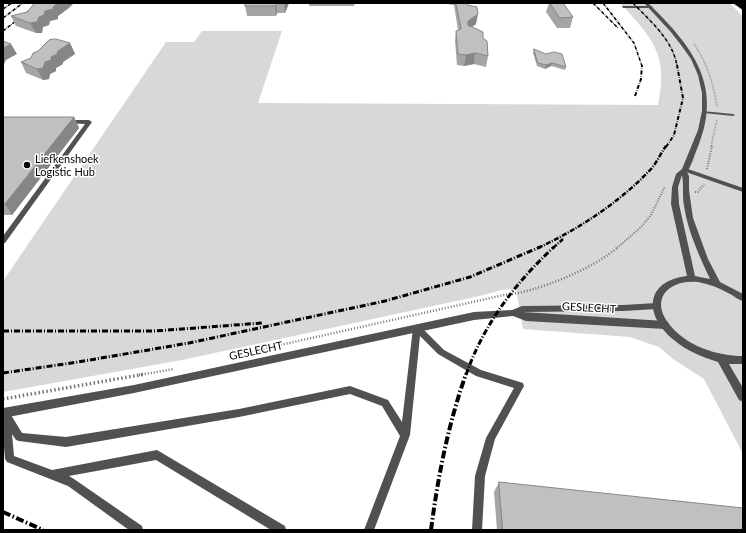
<!DOCTYPE html>
<style>
body{margin:0}
#map{position:relative;width:746px;height:533px;overflow:hidden;background:#fff;font-family:Lato,sans-serif}
canvas{display:block}
.frame{position:absolute;inset:0;border:4px solid #000;pointer-events:none}
</style>
<div id="map">
<canvas width="746" height="533"></canvas>
<div class="frame"></div>
</div>
<script>
const context = document.querySelector('canvas').getContext('2d');
context.lineJoin = 'round';
function fill(path, color) {
  context.fillStyle = color;
  context.fill(path, 'evenodd');
}
function stroke(path, color, width, dash) {
  context.strokeStyle = color;
  context.lineWidth = width;
  context.lineCap = dash ? 'butt' : 'round';
  context.setLineDash(dash || []);
  context.stroke(path);
}
function label(font, color, halo, rows, align = 'center') {
  context.font = font + ' Lato,sans-serif';
  context.lineWidth = 3;
  context.setLineDash([]);
  context.textBaseline = 'middle';
  context.strokeStyle = halo;
  context.fillStyle = color;
  for (const [text, x, y, turn = 0] of rows) {
    context.save();
    context.translate(x, y);
    context.rotate((+turn || 0) * Math.PI / 180);
    context.textAlign = isNaN(turn) ? turn : align;
    if (halo) context.strokeText(text, 0, 0);
    context.fillText(text, 0, 0);
    context.restore();
  }
}
fill(new Path2D(`
 M620 3H730L743 17V454L704 379 673 359 659 347 630 337 523 329 516 289 501 290 484 295 182 360 3 392V281L166 42H194L202 31H282L258 103 658 105C669 54 652 38 620 3Z`), '#d8d8d8');
const motorway = new Path2D(`
 M733 3H740L743 5V10Z`);
stroke(motorway, '#dbdbdb', 2);
stroke(new Path2D(`
 M694 44C707 63 713 83 717 106
 M711 147 717 119`), '#737373', 1.5, [0.5, 1]);
stroke(new Path2D(`
 M707 169 712 146
 M695 192H698L704 184
 M617 248 641 227 651 215 665 186`), '#737373', 2, [1, 1.5]);
stroke(new Path2D(`
 M231 356 504 295C535 293 595 268 618 247
 M139 375 174 369`), '#737373', 2.5, [1, 2]);
stroke(new Path2D(`
 M3 399 145 374`), '#737373', 3.5, [1.5, 2.5]);
fill(new Path2D(`
 M622 6H651L653 7 651 8H623Z
 M702 111 733 114 735 115 733 116 704 113H702Z
 M67 120H89L92 122 5 243H3V236L85 124 65 123V121Z
 M685 168 743 188V192L683 171V169Z
 M417 325 420 326 444 350 481 370 523 383 524 386 495 439 485 476 482 530H472L475 476 486 438 514 388 476 376 438 354 420 336 410 435 374 530H364L400 436 382 406 350 394 239 417 66 447 19 441 16 440 12 434 14 456 52 470 157 450 285 526 286 530H271L156 460 69 476 74 479 142 526 143 530H129L68 486 7 462 5 459 3 434V410L5 409 8 410 22 433 66 437 239 409 350 386 388 400 402 422 413 328 414 326Z`), '#515151');
fill(new Path2D(`
 M657 303 660 304 661 306 660 308 657 309 623 311 523 312 665 321 668 322 669 325 668 328 665 329 526 321 513 316 474 320 134 393 3 418V408L134 385 474 312 512 310 522 306 623 305Z`), '#515151');
fill(new Path2D(`
 M644 3H648C690 44 723 83 699 144 695 153 692 165 687 172L689 176V190L693 218 708 259 720 282 743 294V301C738 300 734 296 730 294 720 288 709 284 698 282 670 279 649 298 669 324 686 346 717 356 743 356V364H729L743 388V402L739 400 718 362C702 357 687 351 674 340 644 316 644 281 687 276L671 204 672 187 676 174 682 169 698 130 702 111V93L698 75 691 59 681 45 670 31ZM682 175C684 185 682 196 684 206 688 232 699 255 710 279L695 276 679 204 678 187Z`), '#515151');
fill(motorway, '#000');
stroke(new Path2D(`
 M593 3 618 28
 M603 3 634 43 642 66
 M633 3C650 21 673 40 677 66
 M3 9 12 3
 M3 18 23 3
 M3 31 39 3`), '#000', 1.5, [3.5, 1, 0.5, 1]);
stroke(new Path2D(`
 M635 96 641 79 642 65
 M666 147 674 135 683 98 677 65`), '#000', 2, [4, 1.5, 0.5, 1.5]);
stroke(new Path2D(`
 M538 248C579 229 620 202 651 169 657 162 661 153 666 146
 M553 248 563 239`), '#000', 2.5, [5, 1.5, 1, 1.5]);
stroke(new Path2D(`
 M3 331H155L262 323
 M3 373 78 362 189 343 385 301 470 277 540 247
 M466 375C483 325 516 282 554 247`), '#000', 3, [6, 2, 1, 2]);
stroke(new Path2D(`
 M3 512 43 530
 M431 530C438 476 448 425 466 374`), '#000', 4, [8, 2.5, 1.5, 2.5]);
fill(new Path2D(`
 M246 3H289L285 13H277L276 16H247L245 6Z
 M309 3H355L354 6H309Z
 M439 3H467V5L476 24 472 27 483 38 488 56 486 67 474 64 464 66 457 65 455 41 456 31 458 30 454 5Z
 M549 3H563L573 17 570 28H557L546 12Z
 M70 7 58 16V19L50 21 49 25 43 27 42 33H36L16 26 11 16Z
 M70 43 75 54 63 62V64L56 68V71L50 74 49 79 43 80 26 73 21 62 31 58 38 51Z
 M534 49 566 67 565 70 551 66 545 69 537 66 533 53Z
 M3 117H74L79 128 12 215H3Z
 M499 482 743 530H497L494 492Z`), '#a5a5a5');
fill(new Path2D(`
 M58 3H74L70 7 58 16V19L50 21 49 25 43 27 42 33H36L30 23 45 11Z
 M276 3 277 13 276 16 275 6Z
 M284 3H289L285 13Z
 M478 14 476 24 466 31 468 21Z
 M70 43 75 54 63 62V64L56 68V71L50 74 49 79 43 80 37 69 45 62 58 51Z
 M11 44 17 54 6 60 4 64 3 65V48Z
 M475 53 474 64 464 66 466 55Z
 M552 63 551 66 545 69 546 65Z
 M74 117 79 128 12 215 5 204Z`), '#868686');
const building = new Path2D(`
 M35 3H58L54 6 53 9 45 11 44 15 39 17 37 22 30 23 11 16 27 12Z
 M246 3H284H276L275 6H245Z
 M456 3H467V5L477 7 478 14 468 21V26H470L483 32V38L487 41 488 56 475 53 466 55 458 54 456 31 461 29Z
 M550 3H563L573 17 560 18Z
 M56 39 70 43 58 51 57 54 51 57V60L45 62 43 68 37 69 21 62 31 58 33 53 38 51 49 40Z
 M3 41 11 44 3 48Z
 M534 49 546 54 554 52 562 54 566 67 552 63 546 65 538 63Z
 M3 117H74L5 204H3Z
 M499 482 743 508V530H503Z`);
fill(building, '#c0c0c0');
stroke(building, '#868686', 1);
for (const [x, y, r, color] of [
 [27,165,4,"#000"]
]) {
  const dot = new Path2D();
  dot.arc(x, y, r, 0, 2 * Math.PI);
  context.fillStyle = color;
  context.fill(dot);
  stroke(dot, '#fff', 1.5);
}
label('11px', '#000', '#fff', [
 ["Liefkenshoek",35,159],
 ["Logistic Hub",35,172]
], 'left');
label('11px', '#000', '#fff', [
 ["GESLECHT",589,308,3],
 ["GESLECHT",256,351,-12]
]);
</script>
